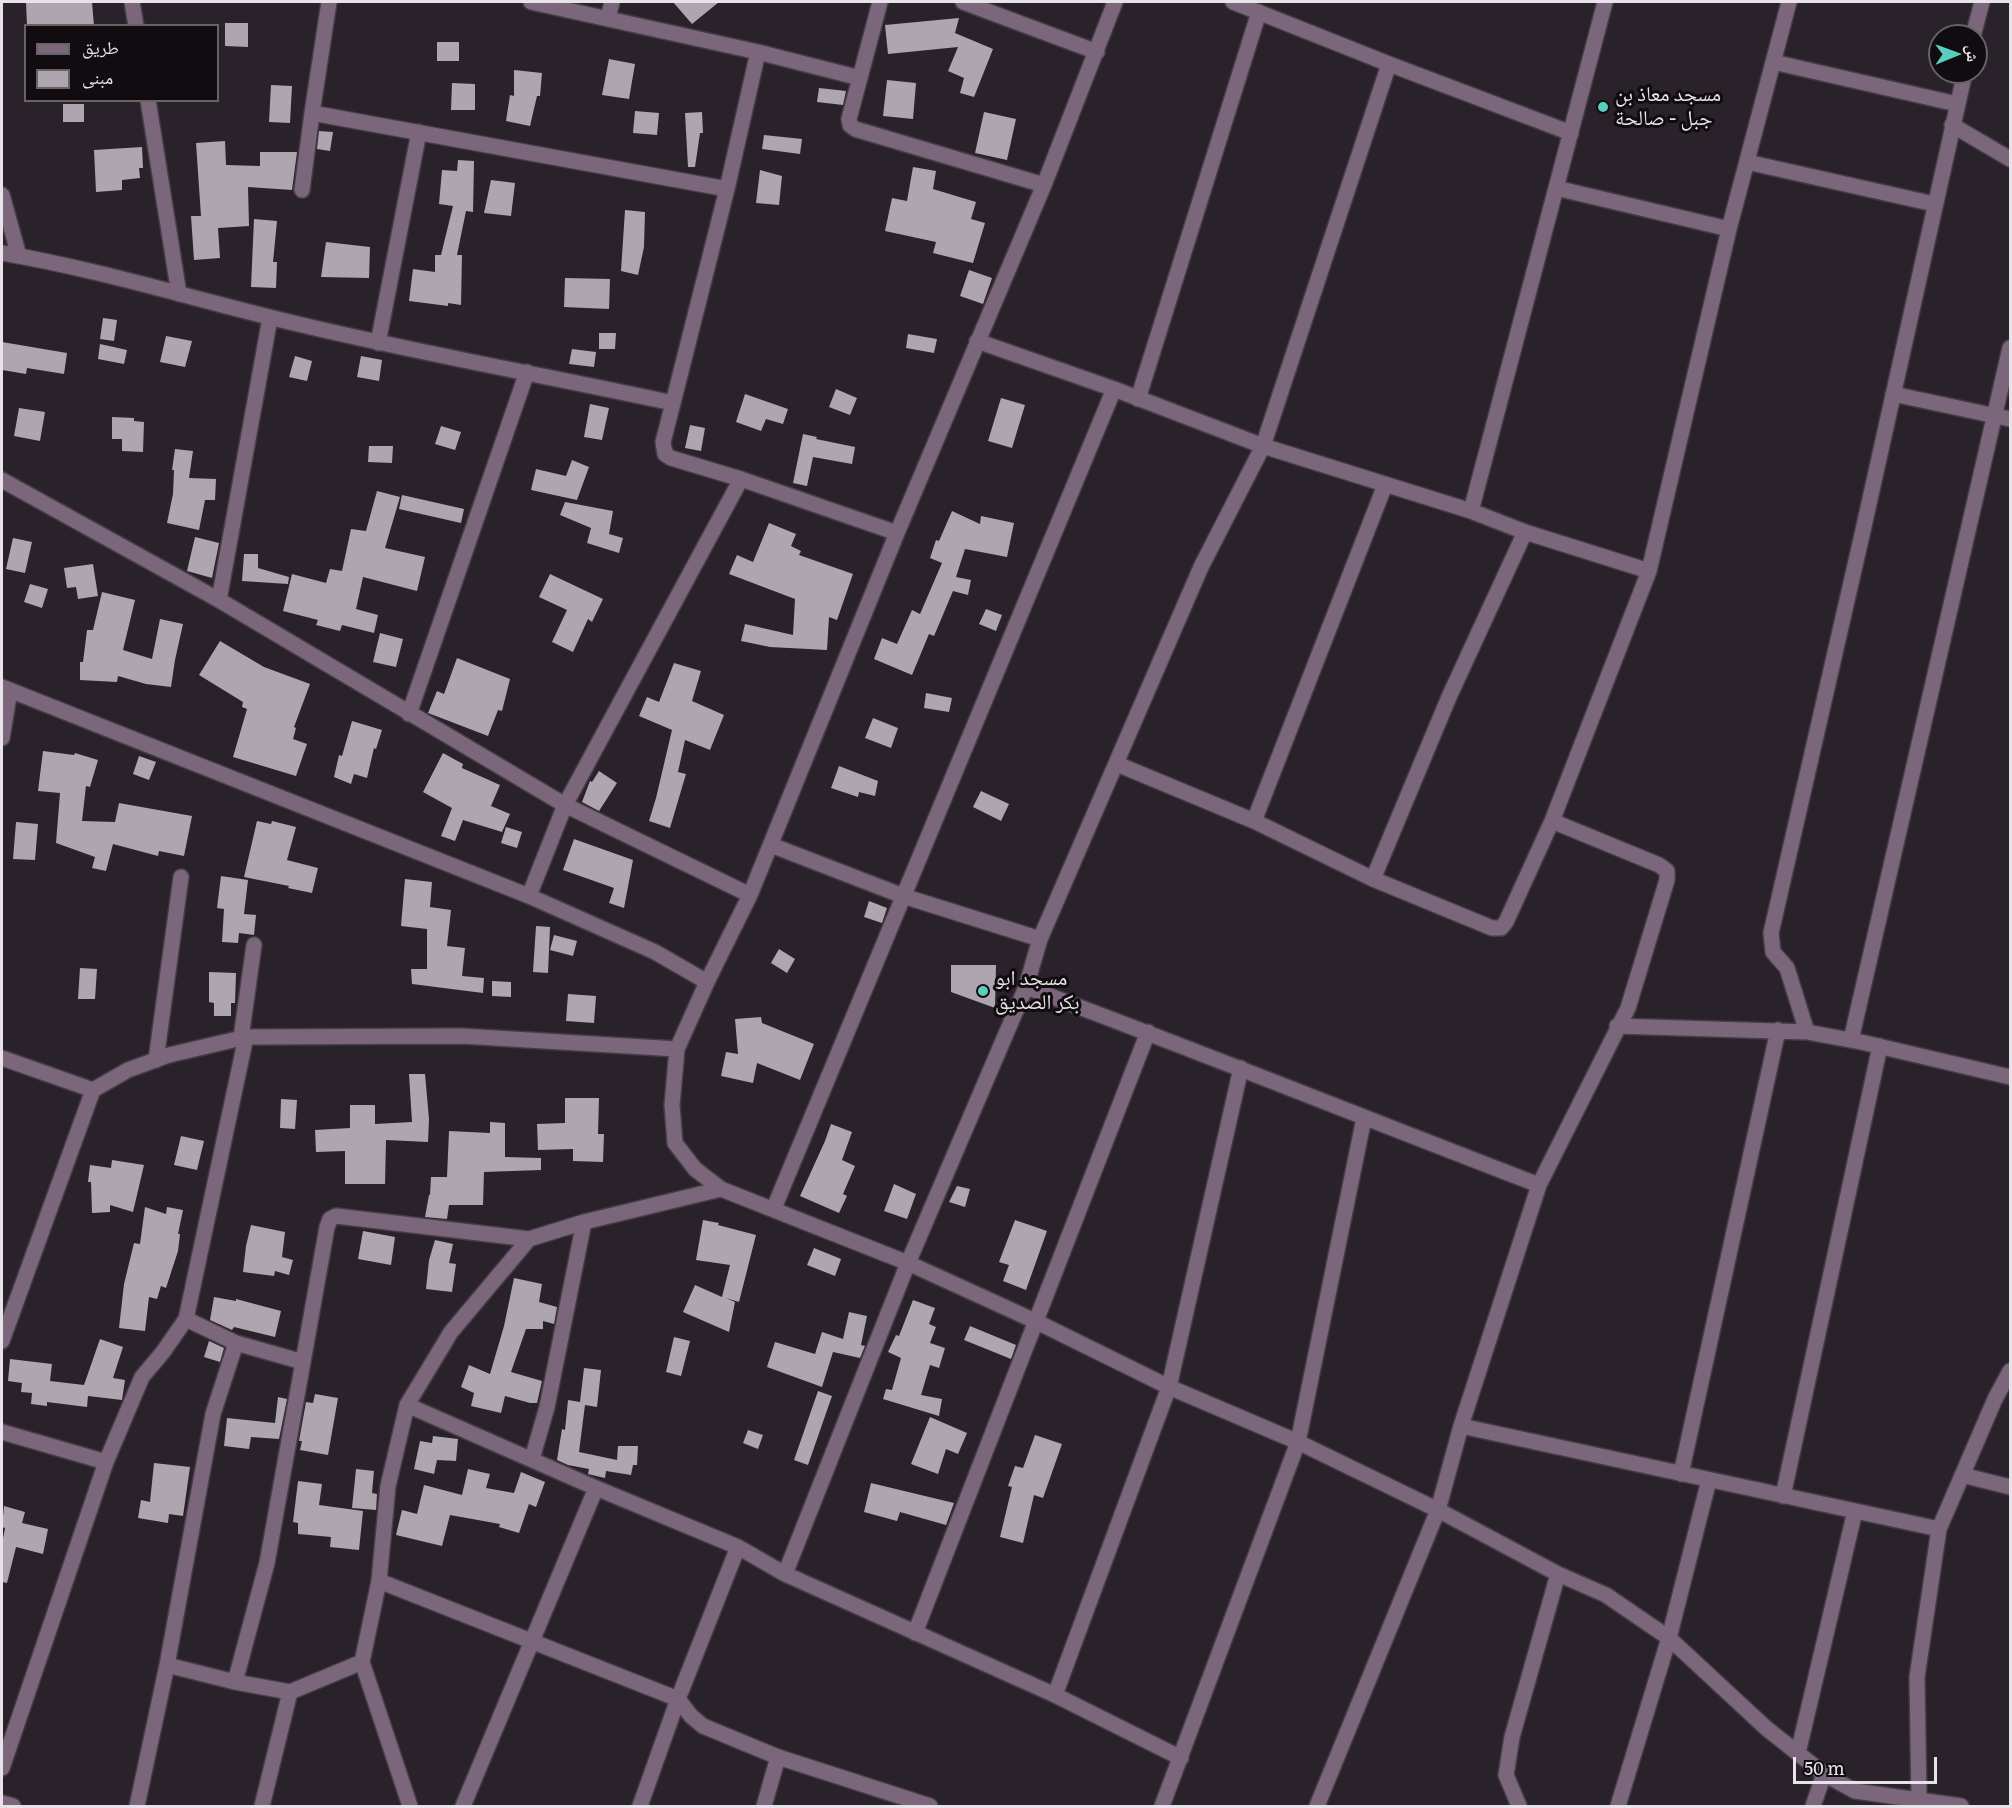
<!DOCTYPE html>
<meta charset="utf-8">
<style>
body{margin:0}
#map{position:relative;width:2012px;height:1808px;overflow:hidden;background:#29222a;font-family:Literata,"Noto Naskh Arabic",serif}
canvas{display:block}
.frame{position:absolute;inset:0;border:3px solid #e8e3e8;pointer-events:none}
.legend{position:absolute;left:24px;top:24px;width:195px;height:78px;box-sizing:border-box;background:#100c10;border:2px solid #666266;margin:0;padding:8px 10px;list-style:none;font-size:18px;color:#e8e3e8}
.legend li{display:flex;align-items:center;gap:12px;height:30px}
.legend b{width:30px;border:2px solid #666266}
.north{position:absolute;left:1928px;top:24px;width:60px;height:60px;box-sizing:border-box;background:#100c10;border:2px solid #666266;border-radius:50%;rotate:89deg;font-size:16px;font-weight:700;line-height:24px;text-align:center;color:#e8e3e8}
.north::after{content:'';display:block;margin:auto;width:21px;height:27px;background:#5acebd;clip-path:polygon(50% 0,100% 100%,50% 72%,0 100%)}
.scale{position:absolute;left:1793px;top:1757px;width:144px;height:27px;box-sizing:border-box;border:3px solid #e8e3e8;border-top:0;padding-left:8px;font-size:18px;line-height:21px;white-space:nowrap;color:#e8e3e8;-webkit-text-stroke:4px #100c10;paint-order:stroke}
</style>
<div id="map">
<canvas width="2012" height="1808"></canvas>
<div class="frame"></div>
<ul class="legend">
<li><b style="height:8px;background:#7b667c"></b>طريق</li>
<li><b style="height:16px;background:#afa5b0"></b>مبنى</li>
</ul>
<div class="north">ش</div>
<div class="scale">50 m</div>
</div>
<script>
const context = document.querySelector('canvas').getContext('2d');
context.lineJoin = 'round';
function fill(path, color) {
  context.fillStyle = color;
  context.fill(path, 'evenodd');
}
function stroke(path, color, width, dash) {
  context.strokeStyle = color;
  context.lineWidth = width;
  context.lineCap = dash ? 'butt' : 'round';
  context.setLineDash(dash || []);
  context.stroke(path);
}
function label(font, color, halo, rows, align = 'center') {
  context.font = font + ' Literata,"Noto Naskh Arabic",serif';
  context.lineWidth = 6;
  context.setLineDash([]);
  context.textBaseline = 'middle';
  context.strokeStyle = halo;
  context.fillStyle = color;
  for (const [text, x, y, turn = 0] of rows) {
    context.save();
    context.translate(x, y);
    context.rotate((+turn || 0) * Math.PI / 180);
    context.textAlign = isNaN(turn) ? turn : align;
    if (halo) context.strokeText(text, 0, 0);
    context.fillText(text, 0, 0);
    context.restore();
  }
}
fill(new Path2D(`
 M26 2H92L94 26H27Z
 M673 2H719L692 24Z
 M959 18 955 33 993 49 974 97 960 93 964 78 948 71 958 47 888 54 885 25Z
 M225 23H248V47L225 46Z
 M437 42H459V61H437Z
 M609 59 635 64 629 99 602 95Z
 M514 70 542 73 540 96H537L530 126 506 121 510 95 514 96Z
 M887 80 916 83 913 119 883 116Z
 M452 83 475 84V110H451Z
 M271 85 292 86 290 123 269 122Z
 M819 88 846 91 843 105 817 102Z
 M63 104H84V122H63Z
 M635 111 659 113 657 135 633 133Z
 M702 112 703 133H700L695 167H688L685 113Z
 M984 112 1016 119 1007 160 975 153Z
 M319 131 333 132 330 151 317 149Z
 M764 135 802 139 800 154 762 149Z
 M225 141 226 165 260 166V152H297L292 190 248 187 249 226 218 228 220 258 194 260 191 216H201L196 143Z
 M142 147 143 168H139L140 178 122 180V190L96 192 94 150Z
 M458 160 474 161 473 212 466 211 457 255H462L461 305 448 303V306L409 301 413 269 435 272V255H441L453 206 439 204 442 170 457 171Z
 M913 167 936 171 933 189 976 202 971 219 985 223 973 263 933 253 936 242 885 231 892 198 907 201Z
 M760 170 782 176 779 205 756 203Z
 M491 180 515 183 511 216 484 213Z
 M625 210 645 212 644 247 638 275 621 271Z
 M254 219 277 221 273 262H277L276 288 251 287Z
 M326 242 370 247 369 278 321 277Z
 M969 270 992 278 983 304 960 296Z
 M565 278 610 279 609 309 564 307Z
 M103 318 117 320 114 341 100 339Z
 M599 333H616L615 349H599Z
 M908 334 937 339 934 353 906 348Z
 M166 336 192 341 185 367 160 362Z
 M2 342 67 353 64 374 27 368 26 374 2 370Z
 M100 344 127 350 124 364 98 359Z
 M572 349 596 352 594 367 569 364Z
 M295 356 312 361 307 381 289 377Z
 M361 356 382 360 379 381 357 377Z
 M836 389 857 398 850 415 829 407Z
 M745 394 788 409 783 424 766 419 761 431 736 422Z
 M1001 398 1025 405 1012 448 988 441Z
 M590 404 609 408 602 440 584 437Z
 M19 408 45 412 40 441 14 436Z
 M112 417 134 418V421L144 422 143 452 122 451V439H112Z
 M690 425 705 428 701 451 685 448Z
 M441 426 461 432 455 450 435 444Z
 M803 434 817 437 816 439 855 447 852 464 813 457 807 486 793 483Z
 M369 446H393L392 463 368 462Z
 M175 449 193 451 189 478 216 479 215 500H205L199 530 167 523 173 494 174 470H172Z
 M572 460 589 467 577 500 531 490 536 469 566 476Z
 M377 491 400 497 385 548 425 557 417 591 363 577 356 609 378 615 374 633 342 625 340 631 316 625 318 620 283 611 292 574 326 583 330 569 342 571 351 529 366 531Z
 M402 495 464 509 461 523 399 509Z
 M565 502 613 511 609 534 623 538 619 553 587 543 591 528 560 515Z
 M952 511 980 524 981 516 1014 523 1007 557 965 549 956 577 971 580 968 595 953 591 934 636 929 634 912 675 874 659 882 638 897 644 912 610 920 614 942 563 930 558 936 540 939 541Z
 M769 523 796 534 791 546 801 551 799 555 853 574 837 620 829 617 827 650 770 647 741 641 745 624 793 635 795 599 729 574 737 555 753 562Z
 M195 537 219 543 212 578 187 571Z
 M13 538 32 542 25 573 6 569Z
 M244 554H258V568L289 577 288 584 242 581Z
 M93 564 98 596 78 599 76 587 67 588 64 568Z
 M550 574 603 599 592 622 588 619 573 652 552 642 567 610 539 597Z
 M30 584 48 589 42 608 24 602Z
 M102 592 135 600 123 650 152 659 160 619 183 624 175 660 171 687 146 684 118 676 117 682 80 680V662H83L87 630H93Z
 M986 609 1002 615 996 631 979 624Z
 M380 633 403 639 396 667 373 662Z
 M220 641 264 667 310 684 294 727 296 728 293 739 307 744 296 776 233 757 247 709 242 707 243 702 199 675Z
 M457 658 510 679 502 711 498 710 488 736 428 713 437 691 444 694Z
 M674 663 701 671 692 701 724 715 710 750 685 740 678 772 686 774 670 828 649 821 656 798 672 730 639 716 647 697 659 702Z
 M926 693 952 698 949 712 924 708Z
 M873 718 898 728 891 748 865 738Z
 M352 721 382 730 376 749 374 748 367 778 354 774 351 784 334 777 339 755 342 756Z
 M43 751 74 755 75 753 98 760 90 787 86 786 82 821 115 822 119 803 192 816 184 856 159 851 158 856 113 844 106 871 92 868 95 857 56 843 60 793 38 791Z
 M443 753 463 764 462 768 500 785 491 806 510 814 502 832 463 820 455 841 441 836 452 808 423 792Z
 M139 756 156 762 149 780 133 774Z
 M839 766 878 781 875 796 859 792 858 797 831 788Z
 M599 771 617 783 599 811 582 802 590 781 592 782Z
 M981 791 1009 804 1001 821 973 807Z
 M257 821 271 824 272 821 296 827 287 860 318 868 312 893 288 888 289 886 244 877Z
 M16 822 38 824 35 860 13 859Z
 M506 827 522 832 517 848 501 843Z
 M574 839 633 860 624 908 609 903 614 888 563 870Z
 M221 876 248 880 244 914 256 915 254 935 239 933 238 943 222 942 224 909 217 908Z
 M405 879 432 882 430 907 451 910 447 946 465 948 462 976 484 978 483 993 412 984 411 969H427V929L401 926Z
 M869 901 887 908 882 923 864 917Z
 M536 926 550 927 548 973 533 972Z
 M554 935 577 941 573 956 550 950Z
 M779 949 795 959 787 973 771 963Z
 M951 965H996L995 1008 951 992Z
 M80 968 97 969 95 999H78Z
 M209 972 236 973 235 1003H231V1016H214V1003L209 1002Z
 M492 981 511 982V997L492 996Z
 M568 994 596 996 594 1023 566 1021Z
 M761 1017 762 1023 814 1044 800 1080 757 1063 753 1083 721 1076 726 1052 738 1054 735 1019Z
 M409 1074H425L429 1119 428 1142 386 1140 385 1184H345V1151L316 1152 315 1130 350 1128V1105H375V1124L412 1122Z
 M565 1098H599L598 1134H604L603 1162 573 1161V1149L538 1150 537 1124 565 1123Z
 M281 1099 297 1100 295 1129 280 1128Z
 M490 1122 505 1123V1157L541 1158V1170L484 1172 483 1205H449L447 1219 425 1217 429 1195H430L431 1177H447L449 1131 490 1133Z
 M831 1124 852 1132 842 1160 855 1166 843 1194 847 1196 839 1213 800 1196 825 1141Z
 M181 1136 204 1141 197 1170 174 1165Z
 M112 1160 144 1165 133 1212 110 1205V1212L92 1213 91 1182H88L90 1165 111 1168Z
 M894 1184 916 1194 907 1219 884 1211Z
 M957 1186 970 1189 965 1207 949 1202Z
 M145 1207 166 1214 167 1207 183 1210 178 1234H180L178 1251 166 1288 161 1286 157 1299 149 1297 145 1331 119 1328 124 1284 134 1243 140 1244Z
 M703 1220 719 1223 718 1225 756 1235 739 1302 726 1298 735 1302 729 1332 683 1312 695 1285 722 1297 730 1265 696 1260Z
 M1015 1220 1047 1231 1026 1290 1003 1281 1009 1265 999 1262Z
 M251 1225 285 1232 282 1257 293 1260 289 1275 275 1271 274 1276 243 1272 246 1246Z
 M363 1231 395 1237 391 1265 358 1259Z
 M435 1240 453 1244 449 1263 456 1264 452 1292 426 1289 429 1260Z
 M814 1248 841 1259 835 1276 807 1265Z
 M514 1278 542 1284 539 1302 557 1307 554 1324 543 1321V1329H526L511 1372 542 1381 537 1403H530L505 1396 501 1413 471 1406 474 1393 461 1387 469 1365 490 1374 504 1326Z
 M214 1297 236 1301V1299L281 1311 275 1337 234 1327 232 1330 210 1320Z
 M913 1300 935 1308 929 1324 936 1327 930 1343 945 1348 939 1368 930 1365 921 1395 942 1399 939 1416 883 1399 886 1389 892 1390 901 1358 888 1352 896 1335 899 1336Z
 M849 1312 867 1316 861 1345 865 1346 860 1358 833 1352 822 1387 767 1367 775 1342 815 1354 822 1332 843 1339Z
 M970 1326 1016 1345 1011 1359 964 1340Z
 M674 1337 690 1341 681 1376 666 1372Z
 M100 1339 123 1347 113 1378 125 1380 122 1400 88 1396 87 1407 47 1402V1406L31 1404 32 1393 21 1392 22 1383 8 1381 10 1359 52 1364 50 1381 84 1385Z
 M209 1341 224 1348 220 1362 204 1357Z
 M584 1368 601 1370 597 1407 585 1405 579 1452 617 1460 618 1446H638L637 1465H633L631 1475 606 1471 605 1478 588 1474 589 1469 568 1465 557 1460 562 1429 565 1430 568 1400 580 1402Z
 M818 1391 832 1396 808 1465 794 1460Z
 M315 1394 338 1398 328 1455 300 1450 302 1441H299L306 1402 313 1403Z
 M278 1397 287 1399 279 1439 251 1437 249 1449 224 1446 227 1418 275 1423Z
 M930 1417 967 1433 958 1454 946 1449 938 1474 911 1464Z
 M748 1430 763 1435 758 1449 743 1443Z
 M1035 1435 1062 1444 1043 1498 1034 1495 1023 1543 1000 1537 1012 1487 1008 1486 1015 1466 1023 1468Z
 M433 1436 458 1439 456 1461 437 1460 434 1474 414 1469 420 1441 432 1443Z
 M154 1463 190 1467 183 1516 169 1514 168 1523 138 1518 141 1500 150 1502Z
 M356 1469 374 1471 372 1493 377 1494 376 1510 352 1508Z
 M468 1469 490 1474 486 1488 514 1493 521 1472 545 1482 536 1507 529 1504 519 1533 499 1527 500 1524 450 1515 442 1546 396 1535 402 1510 417 1514 424 1485 462 1495Z
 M298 1481 322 1484 319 1505 363 1511 359 1550 330 1547 331 1537 298 1534V1523L293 1522Z
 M871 1483 954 1503 946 1525 900 1512 897 1521 864 1512Z
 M4 1506 25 1512 22 1523 48 1529 43 1554 16 1547 7 1583 2 1582V1544L5 1528 2 1527Z`), '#afa5b0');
const minor = new Path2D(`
 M132 2 136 26
 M329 2 312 113 727 189
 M531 2 758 52 860 78
 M880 2 849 119 850 125 855 129 1044 185
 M963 2 1097 52
 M1233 2 1389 64 1571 133
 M608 18 612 2
 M1973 36 1982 2
 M1773 62 1957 104
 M148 100 179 294
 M1952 125 2010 159
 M1747 162 1934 204
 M1556 188 1729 229
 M302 190 312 113
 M2 195 19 256
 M2 253C102 270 200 301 298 324 423 354 548 376 673 403L727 189 758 52
 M977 341 1114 389 1263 446 1471 511 1525 532 1649 571
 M378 343 419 132
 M1893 394 2010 419
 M1138 399 1259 12
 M673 403 663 442 665 454 671 458 741 479 897 533
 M2 480 219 600 565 805 750 895
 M1471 511 1605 2
 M219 600 270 318
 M2 687 529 896 655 952 707 982
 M409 714 527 372
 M2 738 10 690
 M1117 764 1254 821 1373 879 1492 928H1501L1506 922 1552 821 1649 571 1729 229 1789 2
 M1254 821 1385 485
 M771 845 903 896 1040 939
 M1373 879 1449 697 1525 532
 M529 896 565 805 741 479
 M1026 987C1198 1051 1367 1119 1539 1185
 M1617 1026 1807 1032 1861 1042 2010 1077
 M1807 1032 1787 968 1773 952 1771 933 1864 526 1965 72
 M241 1038 254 945
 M1851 1040 2010 348
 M677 1049 672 1105 675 1143 695 1169 721 1189 908 1263 1035 1321 1169 1387 1298 1442 1438 1510 1558 1574 1606 1595 1669 1638 1766 1728 1824 1774 1855 1791 1961 1806
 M2 1058 93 1090 128 1070 169 1055 246 1037 462 1036 677 1049 707 982 750 895 897 533 1044 185 1115 2
 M156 1060 181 877
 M774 1208 1114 389
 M186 1319 236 1343
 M2 1341 93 1090
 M407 1405 596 1488 738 1547 785 1574 1055 1695 1181 1758
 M1461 1426 1939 1529
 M2 1432 106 1462
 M532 1459 547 1407 584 1222
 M1681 1474 1778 1030
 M1962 1475 2010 1487
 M1783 1496 1880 1046
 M785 1574 908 1263 1026 987 1040 939 1201 567 1263 446 1389 64
 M379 1581 678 1699 691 1716 703 1726 778 1757 930 1806
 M915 1633 1148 1032
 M362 1662 410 1806
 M167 1665 235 1682 290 1692
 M235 1682 267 1563 303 1362
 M1055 1695 1169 1387 1241 1068
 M1798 1753 1855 1511
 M2 1768 106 1462 142 1377 163 1352 186 1319 246 1037
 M1919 1801 1917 1677 1939 1529 1995 1399 2010 1371
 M2 1803 13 1806
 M137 1806 167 1665 213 1414 236 1343 303 1362 327 1227 330 1219 336 1216 529 1239
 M262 1806 290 1692 362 1662 379 1581 388 1486 407 1405 451 1332 529 1239 584 1222 721 1189
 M463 1806 596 1488
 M640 1806 678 1699 738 1547
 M764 1806 778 1757
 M1162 1806 1298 1442 1364 1118
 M1317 1806 1438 1510 1461 1426 1539 1185 1628 1008 1667 880V871L1659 865 1552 821
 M1519 1806 1506 1775 1512 1737 1558 1574
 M1618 1806 1669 1638 1709 1480
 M1813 1806 1824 1774`);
stroke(minor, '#443d45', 18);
stroke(minor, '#7b667c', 15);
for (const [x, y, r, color] of [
 [1603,107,6,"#5acebd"],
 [983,991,6,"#5acebd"]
]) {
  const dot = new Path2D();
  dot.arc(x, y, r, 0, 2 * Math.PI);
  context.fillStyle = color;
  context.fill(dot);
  stroke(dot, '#100c10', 2);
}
label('21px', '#e8e3e8', '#100c10', [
 ["مسجد معاذ بن",1615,95],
 ["جبل - صالحة",1615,119],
 ["مسجد ابو",995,979],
 ["بكر الصديق",995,1003]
], 'left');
</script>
